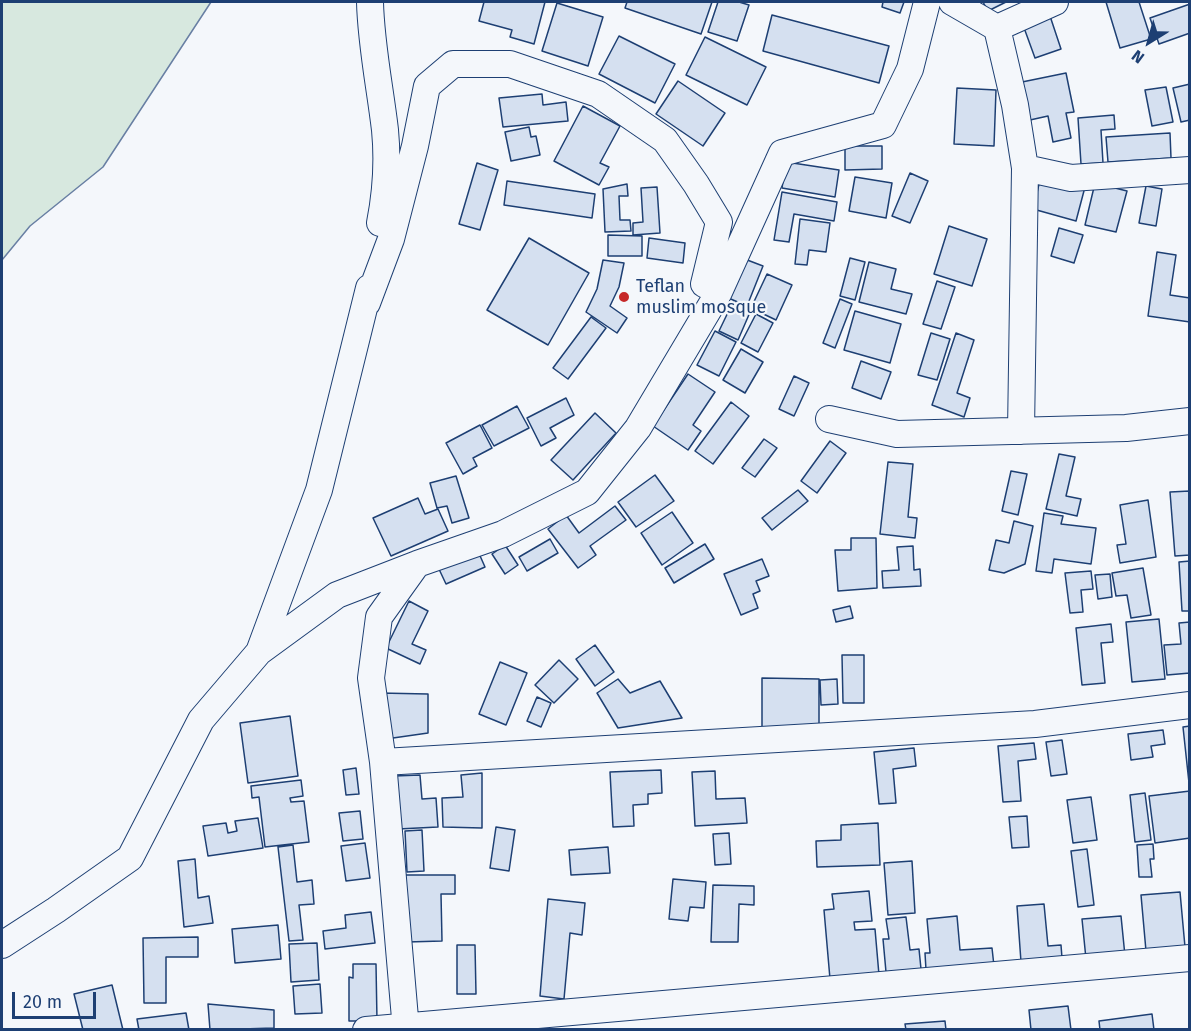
<!DOCTYPE html>
<style>
body{margin:0}
#map{position:relative;width:1191px;height:1031px;overflow:hidden;background:#f4f7fb;font-family:"Fira Sans",sans-serif}
canvas{display:block}
.frame{position:absolute;inset:0;border:3px solid #1d3f73;pointer-events:none}
.north{position:absolute;left:1119px;top:12px;width:60px;height:60px;-webkit-text-stroke:4px #f4f7fb;paint-order:stroke;rotate:217deg;font-size:16px;font-weight:700;line-height:24px;text-align:center;color:#1d3f73}
.north::after{content:'';display:block;margin:auto;width:21px;height:27px;background:#1d3f73;clip-path:polygon(50% 0,100% 100%,50% 72%,0 100%)}
.scale{position:absolute;left:12px;top:992px;width:84px;height:27px;box-sizing:border-box;border:3px solid #1d3f73;border-top:0;padding-left:8px;font-size:18px;line-height:21px;white-space:nowrap;color:#1d3f73;-webkit-text-stroke:4px #f4f7fb;paint-order:stroke}
</style>
<div id="map">
<canvas width="1191" height="1031"></canvas>
<div class="frame"></div>
<div class="north">N</div>
<div class="scale">20 m</div>
</div>
<script>
const context = document.querySelector('canvas').getContext('2d');
context.lineJoin = 'round';
function fill(path, color) {
  context.fillStyle = color;
  context.fill(path, 'evenodd');
}
function stroke(path, color, width, dash) {
  context.strokeStyle = color;
  context.lineWidth = width;
  context.lineCap = dash ? 'butt' : 'round';
  context.setLineDash(dash || []);
  context.stroke(path);
}
function label(font, color, halo, rows, align = 'center') {
  context.font = font + ' "Fira Sans",sans-serif';
  context.lineWidth = 4.5;
  context.setLineDash([]);
  context.textBaseline = 'middle';
  context.strokeStyle = halo;
  context.fillStyle = color;
  for (const [text, x, y, turn = 0] of rows) {
    context.save();
    context.translate(x, y);
    context.rotate((+turn || 0) * Math.PI / 180);
    context.textAlign = isNaN(turn) ? turn : align;
    if (halo) context.strokeText(text, 0, 0);
    context.fillText(text, 0, 0);
    context.restore();
  }
}
const green = new Path2D(`
 M2 2H211L103 167 30 226 2 260Z`);
fill(green, '#d7e8df');
stroke(green, '#687fa3', 1.5);
const building = new Path2D(`
 M484 2H545L534 44 510 37 512 30 479 21Z
 M627 2H712L701 34 625 8Z
 M718 2H739L749 5 737 41 708 32Z
 M883 2H904L900 13 882 7Z
 M983 2H1006L988 11Z
 M1106 2H1139L1151 39 1120 48Z
 M557 3 603 17 588 66 542 51Z
 M1190 4V33L1159 44 1150 18Z
 M772 15 889 46 879 83 763 51Z
 M1050 16 1061 49 1035 58 1023 25Z
 M619 36 675 64 655 103 599 74Z
 M705 37 766 67 747 105 686 75Z
 M1066 73 1074 112 1066 113 1071 138 1053 142 1048 116 1030 120 1022 82Z
 M678 81 725 113 703 146 656 114Z
 M1190 84V120L1181 122 1173 88Z
 M1166 87 1173 122 1152 126 1145 90Z
 M957 88 996 90 994 146 954 144Z
 M542 94 543 105 566 102 568 121 503 127 499 98Z
 M583 106 620 126 600 163 609 167 599 185 554 161Z
 M1114 115 1115 129 1101 130 1103 163 1081 164 1078 118Z
 M529 127 531 137 536 136 540 155 511 161 505 132Z
 M1170 133 1171 158 1108 162 1106 137Z
 M845 146H882V169L845 170Z
 M786 162 839 170 835 197 782 188Z
 M477 163 498 170 480 230 459 224Z
 M910 173 928 181 910 223 892 216Z
 M1041 176 1085 187 1076 221 1033 209Z
 M855 177 892 183 886 218 849 211Z
 M507 181 595 194 592 218 504 205Z
 M1095 183 1127 191 1116 232 1085 225Z
 M627 184 628 196H619L620 220H630L631 231 605 232 603 189Z
 M1146 186 1162 189 1156 226 1139 223Z
 M657 187 660 233 633 235V223L643 222 641 188Z
 M782 192 837 202 834 221 794 214 789 242 774 240Z
 M800 219 830 223 826 252 809 250 807 265 795 264Z
 M949 226 987 239 972 286 934 274Z
 M1059 228 1083 235 1074 263 1051 256Z
 M608 235 642 236V256H608Z
 M529 238 589 273 548 345 487 310Z
 M649 238 685 243 683 263 647 258Z
 M1157 252 1176 255 1170 295 1190 298V322L1148 316Z
 M742 258 763 266 747 306 726 297Z
 M850 258 865 262 855 300 840 296Z
 M603 260 624 263 619 287 610 306 627 318 617 333 586 312 597 289Z
 M869 262 896 269 891 289 912 294 906 314 859 302Z
 M767 274 792 285 776 320 751 308Z
 M937 281 955 287 941 329 923 324Z
 M840 299 852 304 835 348 823 343Z
 M733 302 751 310 738 340 719 331Z
 M855 311 901 324 890 363 844 350Z
 M756 314 773 323 758 352 741 343Z
 M591 317 606 328 568 379 553 368Z
 M715 331 736 342 719 376 697 365Z
 M931 333 950 339 937 380 918 375Z
 M956 333 974 340 957 393 970 398 964 417 932 405Z
 M741 349 763 362 745 393 723 380Z
 M861 361 891 372 881 399 852 388Z
 M688 374 715 392 693 425 701 431 688 450 653 426Z
 M794 376 809 383 794 416 779 409Z
 M566 398 574 415 550 428 556 438 541 446 527 418Z
 M731 402 749 416 713 464 695 451Z
 M517 406 529 428 494 446 482 425Z
 M595 413 616 433 573 480 551 460Z
 M480 425 492 448 473 458 477 466 463 474 446 443Z
 M764 439 777 448 755 477 742 468Z
 M830 441 846 453 817 493 801 481Z
 M1059 454 1075 457 1066 496 1081 499 1077 516 1046 509Z
 M888 462 913 464 908 517 917 518 915 538 880 534Z
 M1011 471 1027 474 1018 515 1002 511Z
 M655 475 674 501 636 527 618 502Z
 M456 476 469 518 452 523 447 506 437 508 430 483Z
 M798 490 808 501 772 530 762 518Z
 M1190 491V555L1175 556 1170 492Z
 M418 498 425 514 438 509 448 531 391 556 373 518Z
 M1148 500 1156 557 1120 563 1117 545 1126 544 1120 505Z
 M615 506 626 520 590 546 596 555 578 568 548 529 566 515 579 533Z
 M672 512 693 543 662 565 641 533Z
 M1044 513 1063 516 1061 524 1096 528 1091 564 1054 559 1052 573 1036 571Z
 M1014 521 1033 526 1025 564 1004 573 989 570 996 540 1009 543Z
 M851 538H876L877 588 838 591 835 550H851Z
 M550 539 558 553 527 571 519 557Z
 M705 544 714 559 674 583 665 568Z
 M505 545 518 565 505 574 492 554Z
 M913 546 914 570 920 569 921 586 883 588 882 571 899 570 897 547Z
 M477 549 485 567 446 584 438 567Z
 M762 559 769 576 756 581 760 591 753 594 758 608 741 615 724 574Z
 M1190 561V611H1182L1179 562Z
 M1143 568 1151 615 1131 618 1127 595 1116 596 1112 573Z
 M1091 571 1093 589 1081 590 1083 612 1070 613 1065 573Z
 M1110 574 1112 597 1098 599 1095 575Z
 M409 601 428 611 412 644 426 650 420 664 386 648Z
 M850 606 853 618 836 622 833 610Z
 M1159 619 1165 679 1132 682 1126 622Z
 M1190 622V673L1167 675 1164 645 1181 644 1179 623Z
 M1111 624 1113 642 1101 643 1105 683 1082 685 1076 628Z
 M595 645 614 672 595 686 576 659Z
 M842 655H864V703H843Z
 M559 660 578 679 554 703 535 685Z
 M500 662 527 673 506 725 479 714Z
 M762 678 819 679V727H762Z
 M618 679 630 693 660 681 682 718 618 728 597 693Z
 M837 679 838 704 821 705 820 680Z
 M379 693 428 694V733L386 739Z
 M537 697 551 703 541 727 527 721Z
 M290 716 298 776 248 783 240 723Z
 M1190 726V783H1189L1183 727Z
 M1163 730 1165 744 1151 746 1153 757 1131 760 1128 734Z
 M1062 740 1067 774 1051 776 1046 742Z
 M1034 743 1036 759 1018 761 1021 801 1003 802 998 746Z
 M914 748 916 766 893 769 896 803 879 804 874 752Z
 M356 768 359 794 346 795 343 770Z
 M661 770 662 793 648 794V804L633 805 634 826 613 827 610 772Z
 M715 771 716 799 745 798 747 823 695 826 692 772Z
 M482 773V828L443 827 442 798 463 797 461 775Z
 M420 775 422 799 436 798 438 827 398 829 394 776Z
 M301 780 303 796 290 798 291 802 304 801 309 842 265 847 259 797 252 798 251 786Z
 M1190 791V838L1155 843 1149 796Z
 M1145 793 1151 840 1135 842 1130 795Z
 M1091 797 1097 840 1073 843 1067 800Z
 M360 811 363 839 343 841 339 813Z
 M1027 816 1029 847 1012 848 1009 817Z
 M258 818 263 848 208 856 203 826 226 823 228 833 237 831 235 821Z
 M878 823 880 865 817 867 816 841 841 840V825Z
 M496 827 515 830 509 871 490 868Z
 M422 830 424 871 407 872 405 831Z
 M729 833 731 864 715 865 713 834Z
 M365 843 370 878 346 881 341 846Z
 M1153 844 1154 859H1150L1152 877H1139L1137 845Z
 M293 845 297 882 312 880 314 904 299 905 303 940 289 941 278 847Z
 M608 847 610 873 571 875 569 850Z
 M1087 849 1094 905 1078 907 1071 851Z
 M195 859 198 898 209 896 213 923 184 927 178 861Z
 M912 861 915 913 888 915 884 863Z
 M405 875H455V894H441L442 941 407 942Z
 M673 879 706 882 704 908 690 907 688 921 669 919Z
 M713 885 754 886V905L739 904 738 942H711Z
 M869 891 872 921 854 922 855 930 875 929 879 975 830 979 824 910 834 909 832 894Z
 M1180 892 1185 947 1146 951 1141 895Z
 M548 899 585 903 582 935 570 933 564 999 540 996Z
 M1044 904 1048 946 1061 945 1062 958 1021 962 1017 906Z
 M371 912 375 943 325 949 323 931 346 928 345 915Z
 M957 916 960 950 992 948 994 966 926 970 925 953H930L927 919Z
 M1121 916 1125 956 1086 959 1082 919Z
 M906 917 910 950 919 949 921 969 886 972 883 939H889L886 919Z
 M278 925 281 959 235 963 232 929Z
 M198 937V957H166V1003H144L143 938Z
 M317 943 319 980 291 982 289 944Z
 M457 945H475L476 994H457Z
 M353 964H376L377 1021H349V977L353 978Z
 M320 984 322 1013 295 1014 293 986Z
 M112 985 123 1030H83L74 994Z
 M208 1004 274 1010V1028L210 1030Z
 M1068 1006 1071 1030H1031L1029 1010Z
 M186 1013 189 1030H139L137 1019Z
 M1152 1014 1154 1030H1100L1099 1021Z
 M945 1021 946 1030H906L905 1024Z`);
fill(building, '#d5e0f0');
stroke(building, '#1d3f73', 1.5);
const minor = new Path2D(`
 M370 2C371 45 380 87 385 130 388 161 386 192 380 223
 M952 2 997 28 1015 105 1025 168 1021 431
 M997 28 1055 2
 M1025 168 1071 178 1190 170
 M367 303 391 239 415 146 427 86 453 64H510L598 94 665 140 696 184 719 222 704 284 719 292
 M829 419 897 434 1126 428 1190 421
 M259 652 319 490 369 288
 M383 762 1035 724 1190 705
 M2 945 56 910 130 858 201 720 259 652 337 595 417 564
 M366 1030 1190 958
 M406 1030 383 762 371 678 379 617 417 564 503 534 587 492 638 428 719 292 782 153 883 125 910 69 927 2`);
stroke(minor, '#1d3f73', 28);
stroke(minor, '#f4f7fb', 26);
for (const [x, y, r, color] of [
 [624,297,6,"#c62828"]
]) {
  const dot = new Path2D();
  dot.arc(x, y, r, 0, 2 * Math.PI);
  context.fillStyle = color;
  context.fill(dot);
  stroke(dot, '#f4f7fb', 2);
}
label('18px', '#1d3f73', '#f4f7fb', [
 ["Teflan",636,287],
 ["muslim mosque",636,308]
], 'left');
</script>
